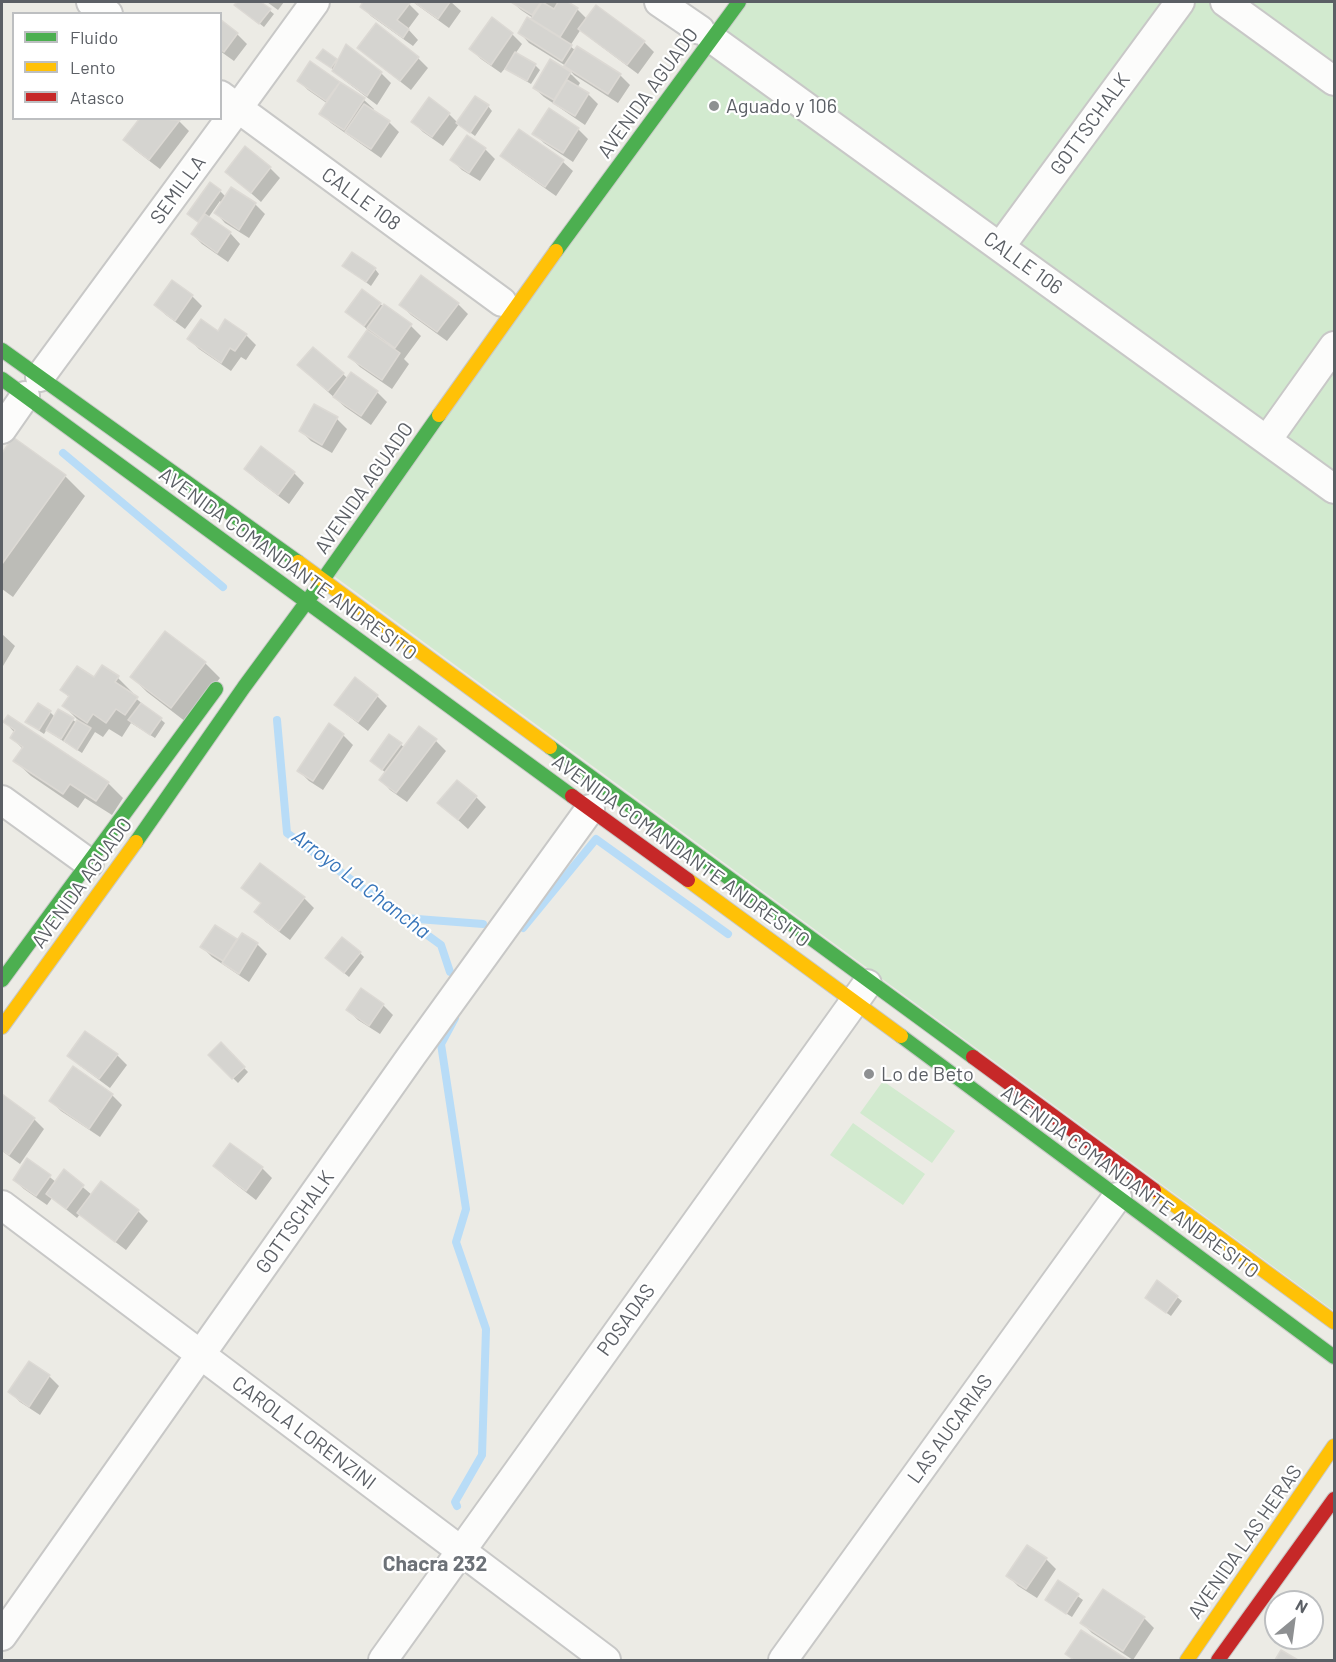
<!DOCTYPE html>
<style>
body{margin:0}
#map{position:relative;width:1336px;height:1662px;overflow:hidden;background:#ecebe5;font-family:Barlow,sans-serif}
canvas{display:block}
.frame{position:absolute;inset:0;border:3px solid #5b5f65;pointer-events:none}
.legend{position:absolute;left:12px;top:12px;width:210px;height:108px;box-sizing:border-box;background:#fff;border:2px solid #bdbfc1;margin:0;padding:8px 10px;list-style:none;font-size:18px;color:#5b5f65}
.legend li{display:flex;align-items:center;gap:12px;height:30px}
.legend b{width:30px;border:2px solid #bdbfc1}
.north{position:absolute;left:1264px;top:1590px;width:60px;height:60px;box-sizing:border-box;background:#fff;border:2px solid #bdbfc1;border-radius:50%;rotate:29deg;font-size:16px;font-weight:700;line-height:24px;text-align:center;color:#5b5f65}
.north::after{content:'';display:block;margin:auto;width:21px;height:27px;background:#8e9092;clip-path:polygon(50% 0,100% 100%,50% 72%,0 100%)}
</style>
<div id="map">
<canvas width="1336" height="1662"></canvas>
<div class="frame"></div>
<ul class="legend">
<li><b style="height:8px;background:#4caf50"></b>Fluido</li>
<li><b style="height:8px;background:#ffc107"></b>Lento</li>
<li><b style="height:8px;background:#c62828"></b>Atasco</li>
</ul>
<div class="north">N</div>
</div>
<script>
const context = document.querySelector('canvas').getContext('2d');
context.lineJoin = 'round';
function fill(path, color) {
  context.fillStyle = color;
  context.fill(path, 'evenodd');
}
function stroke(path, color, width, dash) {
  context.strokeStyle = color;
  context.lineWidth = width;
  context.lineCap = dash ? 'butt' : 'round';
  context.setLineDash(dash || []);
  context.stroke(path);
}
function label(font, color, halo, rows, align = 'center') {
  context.font = font + ' Barlow,sans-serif';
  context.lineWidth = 4.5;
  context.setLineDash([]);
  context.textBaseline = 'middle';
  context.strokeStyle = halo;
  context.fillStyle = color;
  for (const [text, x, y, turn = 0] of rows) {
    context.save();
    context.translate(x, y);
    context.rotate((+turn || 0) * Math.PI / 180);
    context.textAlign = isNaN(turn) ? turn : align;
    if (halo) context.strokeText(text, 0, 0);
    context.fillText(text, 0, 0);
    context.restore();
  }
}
fill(new Path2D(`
 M746 2H1334V1311L330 573Z
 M883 1081 955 1131 932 1163 860 1113Z
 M853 1123 925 1174 903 1205 830 1155Z`), '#d2eacf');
fill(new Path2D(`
 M239 2H259L274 14 264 27 236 5Z
 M267 2H284L278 10Z
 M365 2H405L409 4 419 14 408 29 418 40 413 46 371 16 362 6Z
 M413 2H451L461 11 449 28Z
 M512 2H565L577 9 587 19 644 42 654 52 638 74 590 38 581 29 570 46 576 51 620 75 630 85 618 103 574 75 566 66 529 43 520 33 533 18 521 10Z
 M220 21 237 34 247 44 234 61 220 51Z
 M512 34 522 44 515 54 535 65 540 70 531 84 512 73 506 67 501 73 481 59 471 49Z
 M359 48 418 58 428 68 411 90 369 57Z
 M323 51 338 62 381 73 391 83 377 105 344 80 334 70 323 62Z
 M550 62 572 75 580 83 577 88 588 94 598 104 585 125 544 97 534 88Z
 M310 63 364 100 374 109 373 111 389 122 399 132 381 158 331 123 321 113 328 104 308 90 299 81Z
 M488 106 492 111 475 136 459 124 443 146 423 132 413 122 449 114 458 123Z
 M142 118H176L189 131 160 169 135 150 125 140Z
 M578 129 588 139 573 162 544 143 534 133Z
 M485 149 495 159 480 181 462 170 452 160Z
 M502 156 563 162 573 171 556 196 512 165Z
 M270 168 280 178 261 202 227 172Z
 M220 191 226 197 255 204 265 214 249 238 225 223 216 213 222 203 220 201 208 218 231 234 240 244 228 262 202 244 192 234 201 223 194 218Z
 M344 266 375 269 379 274 371 286Z
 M173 282 192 296 202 306 185 329 166 315 156 305Z
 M362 291 411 326 421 336 404 359 409 364 392 389 360 367 350 357 368 330 347 311Z
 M458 304 468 314 447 341 411 315 401 305Z
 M226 321 246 335 256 345 246 360 241 357 231 371 199 349 189 339 218 333Z
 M343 374 348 379 377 392 387 402 371 425 345 407 309 375Z
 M337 419 347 429 332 453 311 441 301 431Z
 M13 439 65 476 85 496 13 597 2 589V456Z
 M246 469 294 473 304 483 289 504 256 479Z
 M2 634 15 646 3 666H2Z
 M205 663 220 678 186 722 147 692 132 677Z
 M118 678 133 693 132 695 165 723 155 738 131 723 122 737 109 729 103 737 95 732 82 753 52 734 47 729 44 734 32 726 50 712 55 717 73 720 77 723 78 720 64 706 69 697 62 690 94 679Z
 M377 696 387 706 368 731 346 714 336 704Z
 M5 722 108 783 123 798 112 815 85 798 78 808 31 776 15 761 23 749 12 738 15 733Z
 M343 735 353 745 323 790 309 781 299 771Z
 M390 736 405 748 436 741 446 751 407 802 390 790 381 780 386 773 372 761Z
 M476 797 486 807 468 829 439 803Z
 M261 865 304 898 314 908 290 940 266 922 256 912 262 904 243 888Z
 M215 927 238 942 243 935 257 944 267 954 249 982 212 957 202 947Z
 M360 953 364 957 349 977 332 963Z
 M383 1005 393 1015 380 1034 358 1020 348 1010Z
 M221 1044 248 1072 238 1083 210 1055Z
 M117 1055 127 1065 110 1088 79 1065 69 1056Z
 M112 1095 122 1105 100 1137 61 1111 51 1101Z
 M2 1096 34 1119 44 1129 20 1164 2 1151Z
 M231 1145 262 1168 272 1178 256 1200 225 1176 215 1166Z
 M28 1160 56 1182 64 1171 92 1195 138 1211 148 1221 126 1250 89 1222 80 1214 77 1218 52 1198 47 1205 24 1189 14 1180Z
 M1177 1297 1182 1301 1171 1316 1151 1302Z
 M49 1376 59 1386 40 1415 20 1402 10 1392Z
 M1027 1547 1046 1559 1056 1569 1037 1598 1018 1586 1008 1576Z
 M1058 1582 1083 1600 1072 1617 1051 1604Z
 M1144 1618 1154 1628 1133 1660 1092 1633 1082 1623Z
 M1081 1632 1125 1660H1073L1066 1654Z`), '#0003');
stroke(new Path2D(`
 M63 453 223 587
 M277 720 287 833 441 945 450 972
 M404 918 483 924
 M523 928 596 839 728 934
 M455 1018 441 1044 466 1209 456 1242 486 1329 482 1455 455 1502 457 1506`), '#b8dcf7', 8);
const building = new Path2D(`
 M237 2H261L271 9 259 24 234 5Z
 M363 2H408L410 3 397 20 409 29 403 38 360 7Z
 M414 2H450L438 19Z
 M511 2H541L532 15Z
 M542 2 554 9 558 2H568L578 8 560 37 531 19Z
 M596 5 645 41 627 65 578 29Z
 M492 17 513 33 491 65 469 49Z
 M527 17 572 45 562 61 518 33Z
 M220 19 238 33 224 52 220 49Z
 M376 23 419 57 400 81 357 48Z
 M346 44 382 72 367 96 332 71Z
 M577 46 621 74 608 94 564 66Z
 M323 49 337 59 331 68 316 58Z
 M515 52 536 64 527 81 505 69Z
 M550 59 571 72 554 100 533 88Z
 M310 61 340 82 326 101 297 81Z
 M567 80 589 93 575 116 553 103Z
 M340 82 365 98 344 130 319 114Z
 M475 96 489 105 470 133 456 123Z
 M429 97 450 113 432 137 411 122Z
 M364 104 390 121 371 149 345 132Z
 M549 108 579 128 563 153 532 134Z
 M140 118 180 120 149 160 123 140Z
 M519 129 564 160 545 187 500 156Z
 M467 135 486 148 469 173 450 160Z
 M245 146 271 167 251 193 225 172Z
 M210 182 221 190 198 222 187 214Z
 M231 187 256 203 239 230 214 213Z
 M205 214 231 232 217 253 191 234Z
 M352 252 376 268 366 282 342 266Z
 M421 275 459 303 437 332 399 305Z
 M172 280 193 295 175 321 154 305Z
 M362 289 381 303 364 326 345 312Z
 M384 304 412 324 395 348 367 328Z
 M201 319 218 331 225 319 247 334 235 351 230 348 221 363 187 339Z
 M367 330 400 353 382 380 348 357Z
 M313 347 344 373 328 391 297 365Z
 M351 372 378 391 361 416 333 397Z
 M314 404 338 417 322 445 299 431Z
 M13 437 66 475 2 564V453Z
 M261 446 295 472 278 495 244 469Z
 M165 631 206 662 171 708 130 677Z
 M102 665 119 676 115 682 138 697 125 715 116 709 106 723 93 714 87 723 62 706 69 696 60 690 77 666 94 677Z
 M355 677 378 695 358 722 334 705Z
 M38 703 51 711 39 730 25 722Z
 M141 703 162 718 150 735 128 720Z
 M58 709 74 718 61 739 46 730Z
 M8 715 109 782 96 801 70 784 63 794 13 761 23 747 10 738 15 730 3 722Z
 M77 720 91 728 77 750 64 741Z
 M329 723 344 734 313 781 297 771Z
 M419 726 437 739 396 793 379 780Z
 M389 734 402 743 382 770 370 761Z
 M457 780 477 796 458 820 437 803Z
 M260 863 305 897 279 931 254 912 261 903 241 888Z
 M215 925 237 939 223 961 200 947Z
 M242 933 258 943 239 974 222 963Z
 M342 937 361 952 344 973 325 958Z
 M361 988 384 1004 369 1026 346 1010Z
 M85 1031 118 1054 99 1079 67 1056Z
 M221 1042 245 1067 232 1079 208 1055Z
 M73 1066 113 1094 89 1129 49 1101Z
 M2 1094 35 1118 9 1155 2 1150Z
 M230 1143 263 1167 246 1191 213 1166Z
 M27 1158 51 1175 36 1196 13 1180Z
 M64 1169 84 1185 66 1209 46 1194Z
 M101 1181 139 1210 115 1242 77 1213Z
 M1157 1280 1178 1296 1166 1313 1145 1298Z
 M29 1361 50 1375 29 1407 8 1392Z
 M1027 1545 1047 1558 1026 1589 1006 1576Z
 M1058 1580 1079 1594 1066 1614 1045 1600Z
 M1103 1589 1145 1617 1123 1651 1080 1623Z
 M1081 1630 1128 1660H1074L1065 1654Z
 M1281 1650 1298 1660H1275Z`);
fill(building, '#d5d4d0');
stroke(building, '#dcd9d4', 1.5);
const street = new Path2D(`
 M91 2 108 14
 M659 2 700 30
 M1225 2 1334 81
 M711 38 1334 489
 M220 95 502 302
 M1000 247 1180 2
 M40 377 238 108 315 2
 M2 429 25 396
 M1267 440 1334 346
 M2 800 89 863
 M2 1205 606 1660
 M2 1636 412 1055 590 809
 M383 1660 867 984
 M783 1660 1117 1197`);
const fast = new Path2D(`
 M556 251 739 2
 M2 350 298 562
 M2 379 572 796
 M550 747 973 1057
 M136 842 244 687 322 581 439 415
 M2 980 216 689
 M901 1036 1334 1357`);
const slow = new Path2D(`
 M439 415 556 251
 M298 562 550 747
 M688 880 901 1036
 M2 1027 136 842
 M1154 1190 1334 1322
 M1187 1660 1334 1446`);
const jam = new Path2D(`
 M572 796 688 880
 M973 1057 1154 1190
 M1218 1660 1334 1499`);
stroke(street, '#c8c8c7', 32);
stroke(fast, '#c8c9c7', 16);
stroke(slow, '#c8c9c7', 16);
stroke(jam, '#c8c9c7', 16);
stroke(street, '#fcfcfb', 28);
stroke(fast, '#4caf50', 14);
stroke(slow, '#ffc107', 14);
stroke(jam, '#c62828', 14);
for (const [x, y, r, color] of [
 [714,106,6,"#8e9092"],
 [869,1074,6,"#8e9092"]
]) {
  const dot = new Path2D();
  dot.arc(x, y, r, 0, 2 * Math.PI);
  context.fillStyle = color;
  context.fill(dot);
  stroke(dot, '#fff', 2);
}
label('20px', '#5b5f65', '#fff', [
 ["AVENIDA AGUADO",648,93,-54],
 ["GOTTSCHALK",1090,124,-54],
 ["SEMILLA",178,190,-54],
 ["CALLE 108",361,199,36],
 ["CALLE 106",1023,263,36],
 ["AVENIDA AGUADO",364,488,-55],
 ["AVENIDA COMANDANTE ANDRESITO",288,564,36],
 ["AVENIDA COMANDANTE ANDRESITO",681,851,36],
 ["AVENIDA AGUADO",82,883,-54],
 ["AVENIDA COMANDANTE ANDRESITO",1130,1182,36],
 ["GOTTSCHALK",295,1222,-55],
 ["POSADAS",626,1320,-54],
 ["LAS AUCARIAS",950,1429,-54],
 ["CAROLA LORENZINI",304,1433,37],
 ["AVENIDA LAS HERAS",1245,1542,-55]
]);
label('20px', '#5b5f65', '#fff', [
 ["Aguado y 106",726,106],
 ["Lo de Beto",881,1074]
], 'left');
label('italic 21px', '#3775ba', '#fff', [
 ["Arroyo La Chancha",361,884,37]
]);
label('bold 21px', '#6c7177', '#fff', [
 ["Chacra 232",435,1564]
]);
</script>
